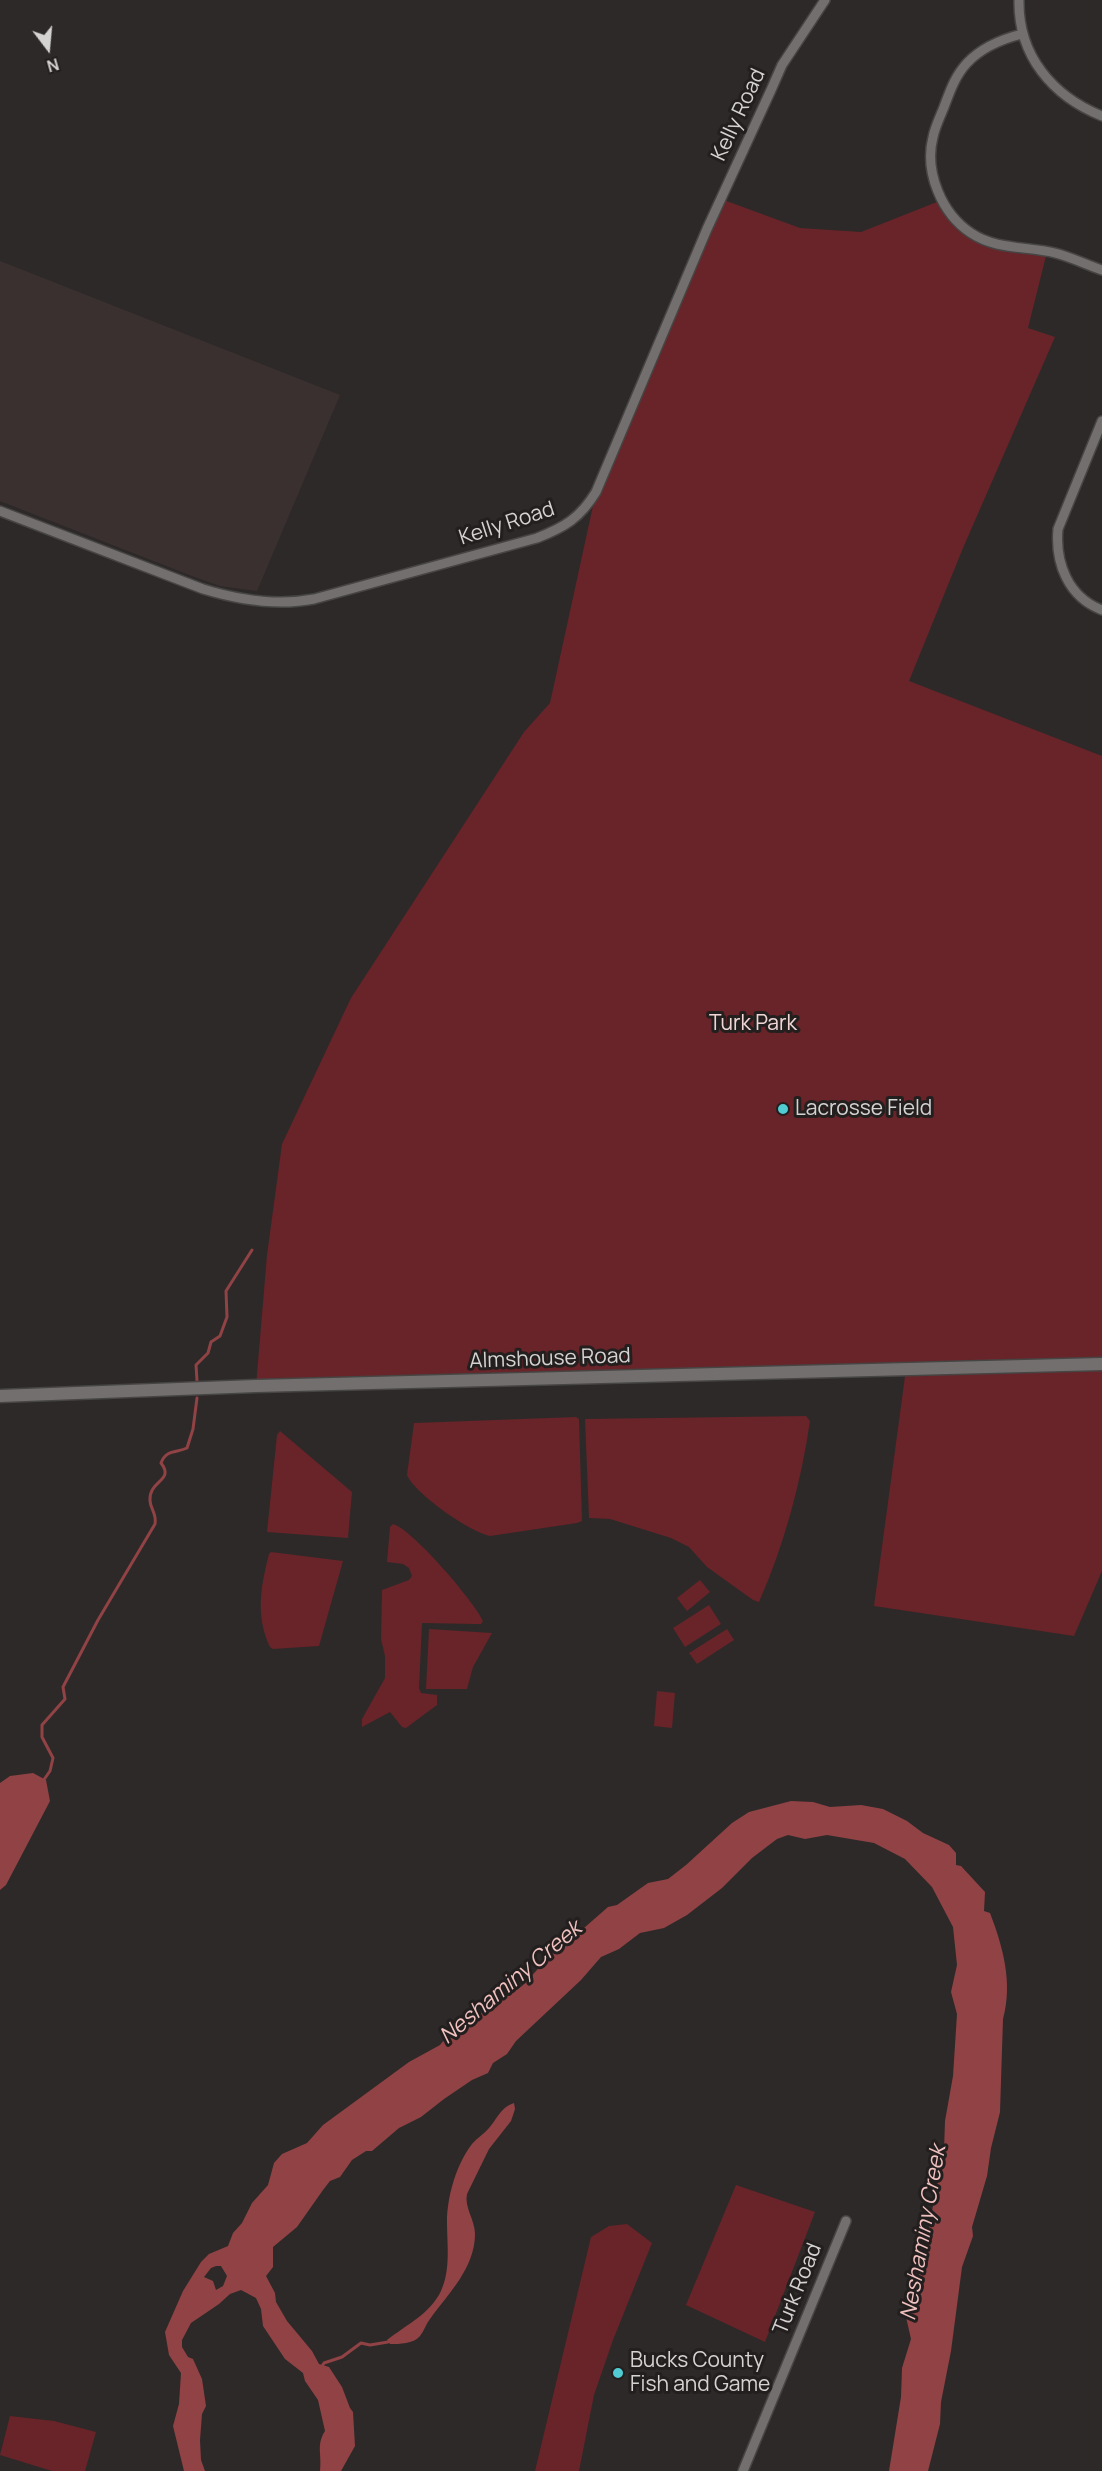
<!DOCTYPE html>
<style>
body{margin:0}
#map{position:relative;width:1102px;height:2471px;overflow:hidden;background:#2d2929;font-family:Manrope,sans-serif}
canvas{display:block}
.north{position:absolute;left:18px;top:18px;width:60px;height:60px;-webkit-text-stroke:4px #231f1f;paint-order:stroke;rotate:164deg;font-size:16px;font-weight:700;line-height:24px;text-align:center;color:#d5d2d2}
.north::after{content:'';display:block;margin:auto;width:21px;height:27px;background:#d5d2d2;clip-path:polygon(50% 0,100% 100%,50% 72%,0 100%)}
</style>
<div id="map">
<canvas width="1102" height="2471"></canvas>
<div class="north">N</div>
</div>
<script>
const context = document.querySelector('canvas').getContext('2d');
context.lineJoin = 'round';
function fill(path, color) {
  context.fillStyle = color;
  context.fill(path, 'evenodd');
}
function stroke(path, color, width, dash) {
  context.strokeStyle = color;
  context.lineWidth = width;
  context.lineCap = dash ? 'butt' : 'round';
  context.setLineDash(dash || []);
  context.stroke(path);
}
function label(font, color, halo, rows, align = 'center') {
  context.font = font + ' Manrope,sans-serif';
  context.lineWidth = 6;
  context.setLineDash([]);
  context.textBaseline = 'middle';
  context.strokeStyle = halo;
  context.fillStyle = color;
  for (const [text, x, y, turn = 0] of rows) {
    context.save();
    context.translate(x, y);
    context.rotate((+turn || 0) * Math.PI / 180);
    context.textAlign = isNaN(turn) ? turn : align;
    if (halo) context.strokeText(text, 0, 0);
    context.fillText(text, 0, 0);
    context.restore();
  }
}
fill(new Path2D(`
 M0 261 340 395 257 591 220 586 192 576 0 501Z`), '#3b3030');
fill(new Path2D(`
 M721 199 800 228 861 232 942 200 972 234 1047 252 1028 328 1055 337 963 548 909 681 1102 756V1571L1074 1636 874 1606 906 1369 256 1386 267 1255 282 1144 351 998 524 732 550 703 596 492Z
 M806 1416 810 1421C801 1483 784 1545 759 1602L753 1600 707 1567 689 1547 671 1538 610 1519 589 1518 585 1419Z
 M576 1417 579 1419 582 1521 577 1523 490 1536C470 1532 415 1494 407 1475L414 1423Z
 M280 1431 352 1492 348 1538 267 1532 277 1435Z
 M393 1524C412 1529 474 1601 483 1621L481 1624H476L422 1623 419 1688 421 1693 437 1695V1705L406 1728 402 1727 390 1712 362 1727V1719L385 1678V1656L381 1639 382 1590 409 1580 412 1576 409 1568 403 1564 387 1562 390 1527Z
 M271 1552 343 1561 319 1646 273 1649 270 1647C255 1615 261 1586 269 1554Z
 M700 1580 710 1592 687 1611 677 1598Z
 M709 1605 721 1624 685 1647 673 1628Z
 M429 1629 492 1633 473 1667 467 1689H426Z
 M727 1629 734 1640 697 1664 689 1653Z
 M657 1691 675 1693 672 1728 654 1726Z
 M736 2185 815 2212 765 2342 686 2305Z
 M627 2224 652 2243 613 2340 594 2395 579 2471H535L591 2237 609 2226Z
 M10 2416 54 2421 96 2432 85 2471H52L0 2455Z`), '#682428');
fill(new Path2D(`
 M33 1773 46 1780 50 1801 6 1885 0 1890V1783L10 1776Z
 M791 1801 813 1802 830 1807 861 1805 883 1809 907 1821 923 1833 949 1845 956 1853V1865L961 1866 985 1892 984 1911 990 1913C1003 1947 1013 1983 1003 2019L1000 2112 991 2148 987 2176 972 2227 973 2236 962 2267 951 2351 941 2402 940 2424 928 2471H889L901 2397 902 2368 911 2339 906 2317 910 2312C909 2308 906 2302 906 2298 906 2293 918 2279 920 2272L944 2150 945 2121 953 2076 957 2014 951 1992 957 1965 953 1927 932 1887 905 1859 874 1843 827 1835 805 1839 788 1835 777 1839 752 1858 722 1888 687 1915 664 1928 640 1933 619 1949 601 1957 581 1980 516 2041 507 2054 493 2063 488 2073 472 2080 444 2099 421 2117 399 2128 372 2151H366L352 2160 340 2177 330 2181 323 2190 297 2227 273 2247V2267L266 2276 275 2293 276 2302 287 2321 312 2351 319 2364 329 2367 342 2387 350 2408 353 2412 355 2446 341 2471H320C322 2454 316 2445 325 2431L318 2400 305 2381 303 2373 285 2359 263 2326 261 2309 256 2298 241 2290 230 2294 219 2304 191 2323 182 2340V2347L188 2357 193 2359 202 2379 206 2406 202 2414 200 2440 201 2460 205 2471H184L173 2426 179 2404 181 2373 169 2355 165 2332 183 2291 201 2262 209 2254 228 2246 233 2233 242 2223 252 2203 268 2185 274 2163 282 2154 307 2143 323 2125 409 2062 440 2045 448 2035 522 1986 537 1970 545 1952 584 1928 608 1907 617 1905 648 1883 668 1879 686 1865 732 1823 749 1812ZM216 2266H221L227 2276 223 2286 216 2290 213 2281 204 2277 211 2268Z
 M514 2103 515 2109 511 2121 489 2149 467 2194C464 2207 475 2220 475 2234 475 2268 448 2294 430 2319 426 2324 424 2331 420 2336 413 2344 400 2344 390 2344L387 2340C406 2325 430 2314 441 2291 451 2269 447 2245 447 2222 447 2197 456 2165 472 2144 477 2138 484 2134 489 2128 498 2118 500 2108 514 2103Z`), '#914244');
stroke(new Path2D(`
 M197 1381 196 1365 208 1353 211 1342 220 1336 227 1317 226 1291 252 1250
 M43 1781 50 1771 53 1758 42 1737V1725L65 1699 63 1687 98 1620 155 1524C157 1513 150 1509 150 1500 149 1480 175 1481 161 1463 166 1449 177 1453 187 1448L193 1429 197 1398
 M321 2368 324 2363 342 2357 361 2343 370 2345 388 2342`), '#914244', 3);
const minor = new Path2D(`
 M1019 0C1018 55 1052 96 1102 116
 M1022 34C1002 39 982 47 967 63 955 76 950 91 944 107 940 117 935 127 933 137 924 172 942 214 971 233 996 250 1027 246 1055 253 1071 257 1087 265 1102 270
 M1102 421 1058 529C1055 563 1068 597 1102 610
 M0 511 203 589C239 600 278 606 314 599L537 538C565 527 580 518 596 492L707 229 771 90 782 65 825 0
 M743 2471 846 2221`);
const tertiary = new Path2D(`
 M0 1396 256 1386 1102 1364`);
stroke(minor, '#474444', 12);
stroke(tertiary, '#474444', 15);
stroke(minor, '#736f6f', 9);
stroke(tertiary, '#736f6f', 12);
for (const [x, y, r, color] of [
 [783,1109,6,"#51ccd3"],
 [618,2373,6,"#51ccd3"]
]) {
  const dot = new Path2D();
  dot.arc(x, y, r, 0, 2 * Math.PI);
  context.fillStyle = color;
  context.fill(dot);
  stroke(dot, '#231f1f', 2);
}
label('21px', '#d5d2d2', '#231f1f', [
 ["Kelly Road",739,115,-65],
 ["Kelly Road",507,524,-18],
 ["Almshouse Road",550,1359,-2],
 ["Turk Road",798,2289,-68]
]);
label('21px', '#f0d7d6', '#231f1f', [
 ["Turk Park",753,1024]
]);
label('21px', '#d5d2d2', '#231f1f', [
 ["Lacrosse Field",795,1109],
 ["Bucks County",630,2361],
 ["Fish and Game",630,2385]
], 'left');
label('italic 22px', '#f0c1bf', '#231f1f', [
 ["Neshaminy Creek",511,1983,-40],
 ["Neshaminy Creek",924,2233,-80]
]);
</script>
